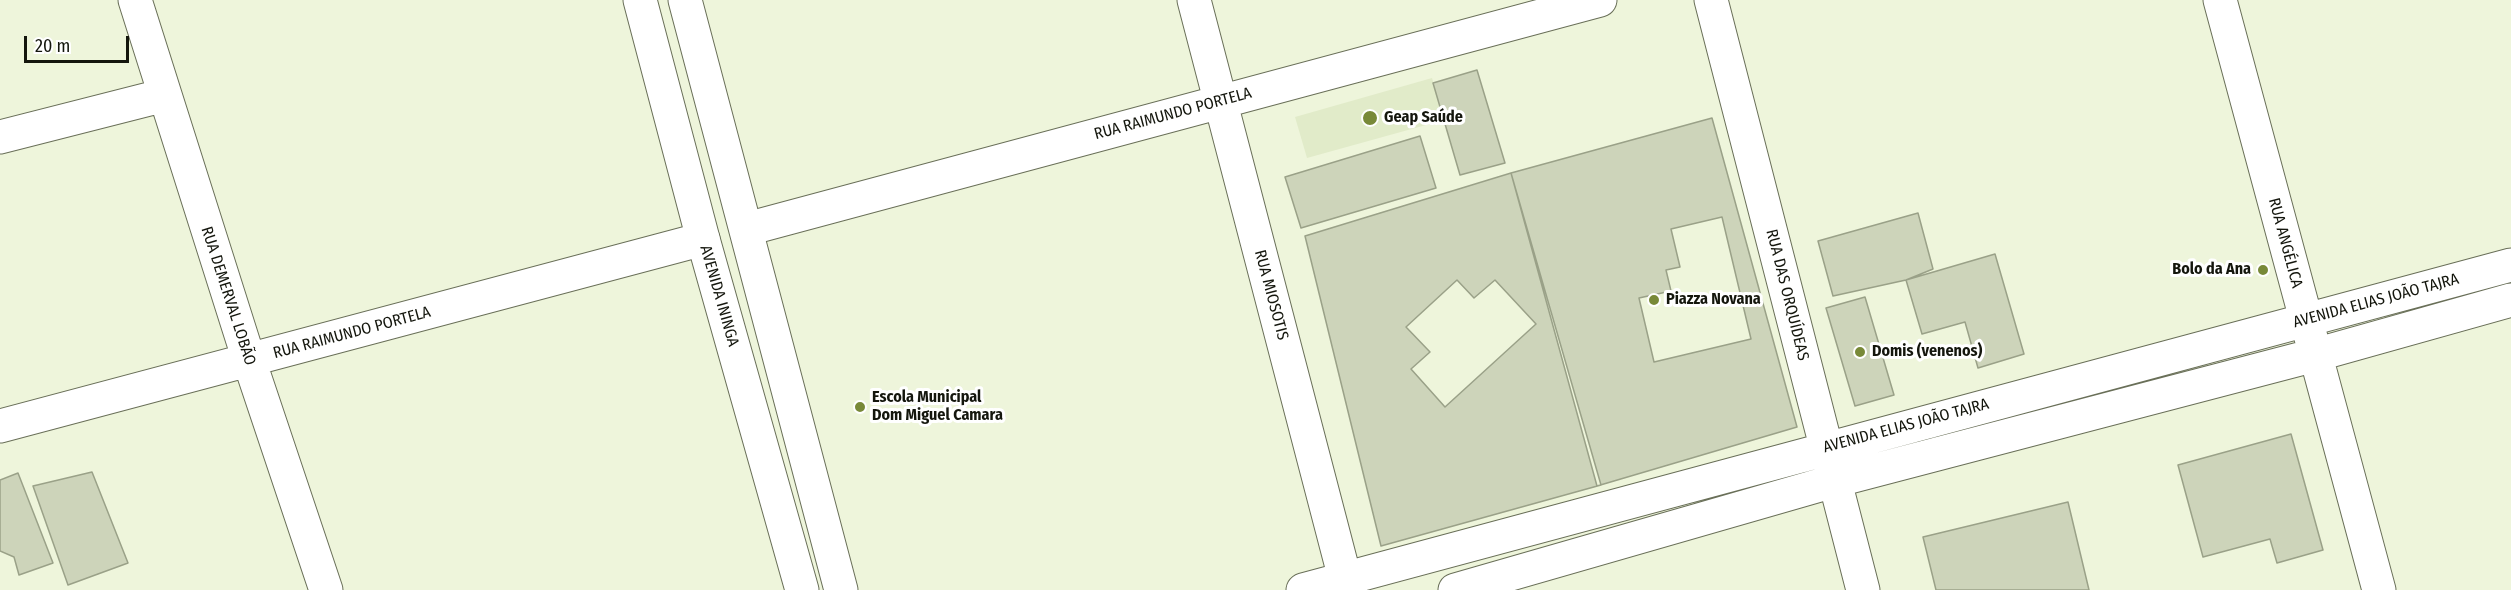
<!DOCTYPE html>
<meta charset="utf-8">
<style>
body{margin:0}
#map{position:relative;width:2511px;height:590px;overflow:hidden;background:#eef5db;font-family:"Fira Sans Condensed",sans-serif}
canvas{display:block}
.scale{position:absolute;left:24px;top:36px;width:105px;height:27px;box-sizing:border-box;border:3px solid #14160d;border-top:0;padding-left:8px;font-size:18px;line-height:21px;white-space:nowrap;color:#14160d;-webkit-text-stroke:4px #fff;paint-order:stroke}
</style>
<div id="map">
<canvas width="2511" height="590"></canvas>
<div class="scale">20 m</div>
</div>
<script>
const context = document.querySelector('canvas').getContext('2d');
context.lineJoin = 'round';
function fill(path, color) {
  context.fillStyle = color;
  context.fill(path, 'evenodd');
}
function stroke(path, color, width, dash) {
  context.strokeStyle = color;
  context.lineWidth = width;
  context.lineCap = dash ? 'butt' : 'round';
  context.setLineDash(dash || []);
  context.stroke(path);
}
function label(font, color, halo, rows, align = 'center') {
  context.font = font + ' "Fira Sans Condensed",sans-serif';
  context.lineWidth = 6;
  context.setLineDash([]);
  context.textBaseline = 'middle';
  context.strokeStyle = halo;
  context.fillStyle = color;
  for (const [text, x, y, turn = 0] of rows) {
    context.save();
    context.translate(x, y);
    context.rotate((+turn || 0) * Math.PI / 180);
    context.textAlign = isNaN(turn) ? turn : align;
    if (halo) context.strokeText(text, 0, 0);
    context.fillText(text, 0, 0);
    context.restore();
  }
}
fill(new Path2D(`
 M1432 78 1444 120 1307 158 1295 117Z`), '#e1ebc9');
const building = new Path2D(`
 M1477 70 1505 163 1460 175 1433 83Z
 M1712 118 1797 427 1597 486 1511 173Z
 M1420 136 1436 188 1301 228 1285 177Z
 M1511 173 1601 485 1381 546 1305 236Z
 M1918 213 1933 269 1906 280 1833 296 1818 241Z
 M1722 217 1751 339 1654 362 1639 298 1671 291 1666 270 1680 267 1671 229Z
 M1995 254 2024 354 1978 368 1965 322 1922 334 1906 280Z
 M1457 280 1474 298 1495 280 1536 324 1445 407 1411 369 1430 352 1406 327Z
 M1865 297 1894 395 1855 406 1826 308Z
 M2291 434 2323 550 2277 563 2270 539 2203 557 2178 465Z
 M92 472 128 563 68 585 33 486Z
 M18 473 53 563 19 575 14 557 0 551V480Z
 M2068 502 2089 590H1936L1923 537Z`);
fill(building, '#cdd4ba');
stroke(building, '#9aa188', 1.5);
const minor = new Path2D(`
 M135 0 249 360 326 590
 M1194 0 1348 590
 M1711 0 1863 590
 M2220 0 2379 590
 M0 137 165 95
 M747 229 1600 0
 M0 426 703 239
 M1303 590 2511 265
 M1455 590 1834 481 2315 355 2511 300`);
const major = new Path2D(`
 M640 0 703 239 802 590
 M685 0 841 590`);
stroke(minor, '#696f58', 35);
stroke(major, '#696f58', 35);
stroke(minor, '#fff', 33);
stroke(major, '#fff', 33);
for (const [x, y, r, color] of [
 [1370,118,8,"#788938"],
 [2263,270,6,"#788938"],
 [1654,300,6,"#788938"],
 [1860,352,6,"#788938"],
 [860,407,6,"#788938"]
]) {
  const dot = new Path2D();
  dot.arc(x, y, r, 0, 2 * Math.PI);
  context.fillStyle = color;
  context.fill(dot);
  stroke(dot, '#fff', 2);
}
label('16px', '#14160d', '#fff', [
 ["RUA RAIMUNDO PORTELA",1173,114,-15],
 ["RUA ANGÉLICA",2285,243,75],
 ["RUA MIOSOTIS",1271,295,75],
 ["RUA DAS ORQUÍDEAS",1787,295,76],
 ["RUA DEMERVAL LOBÃO",228,296,72],
 ["AVENIDA ININGA",719,296,74],
 ["AVENIDA ELIAS JOÃO TAJRA",2376,301,-15],
 ["RUA RAIMUNDO PORTELA",352,333,-15],
 ["AVENIDA ELIAS JOÃO TAJRA",1906,426,-15]
]);
label('bold 16px', '#14160d', '#fff', [
 ["Geap Saúde",1384,118],
 ["Bolo da Ana",2251,270,"right"],
 ["Piazza Novana",1666,300],
 ["Domis (venenos)",1872,352],
 ["Escola Municipal",872,398],
 ["Dom Miguel Camara",872,416]
], 'left');
</script>
